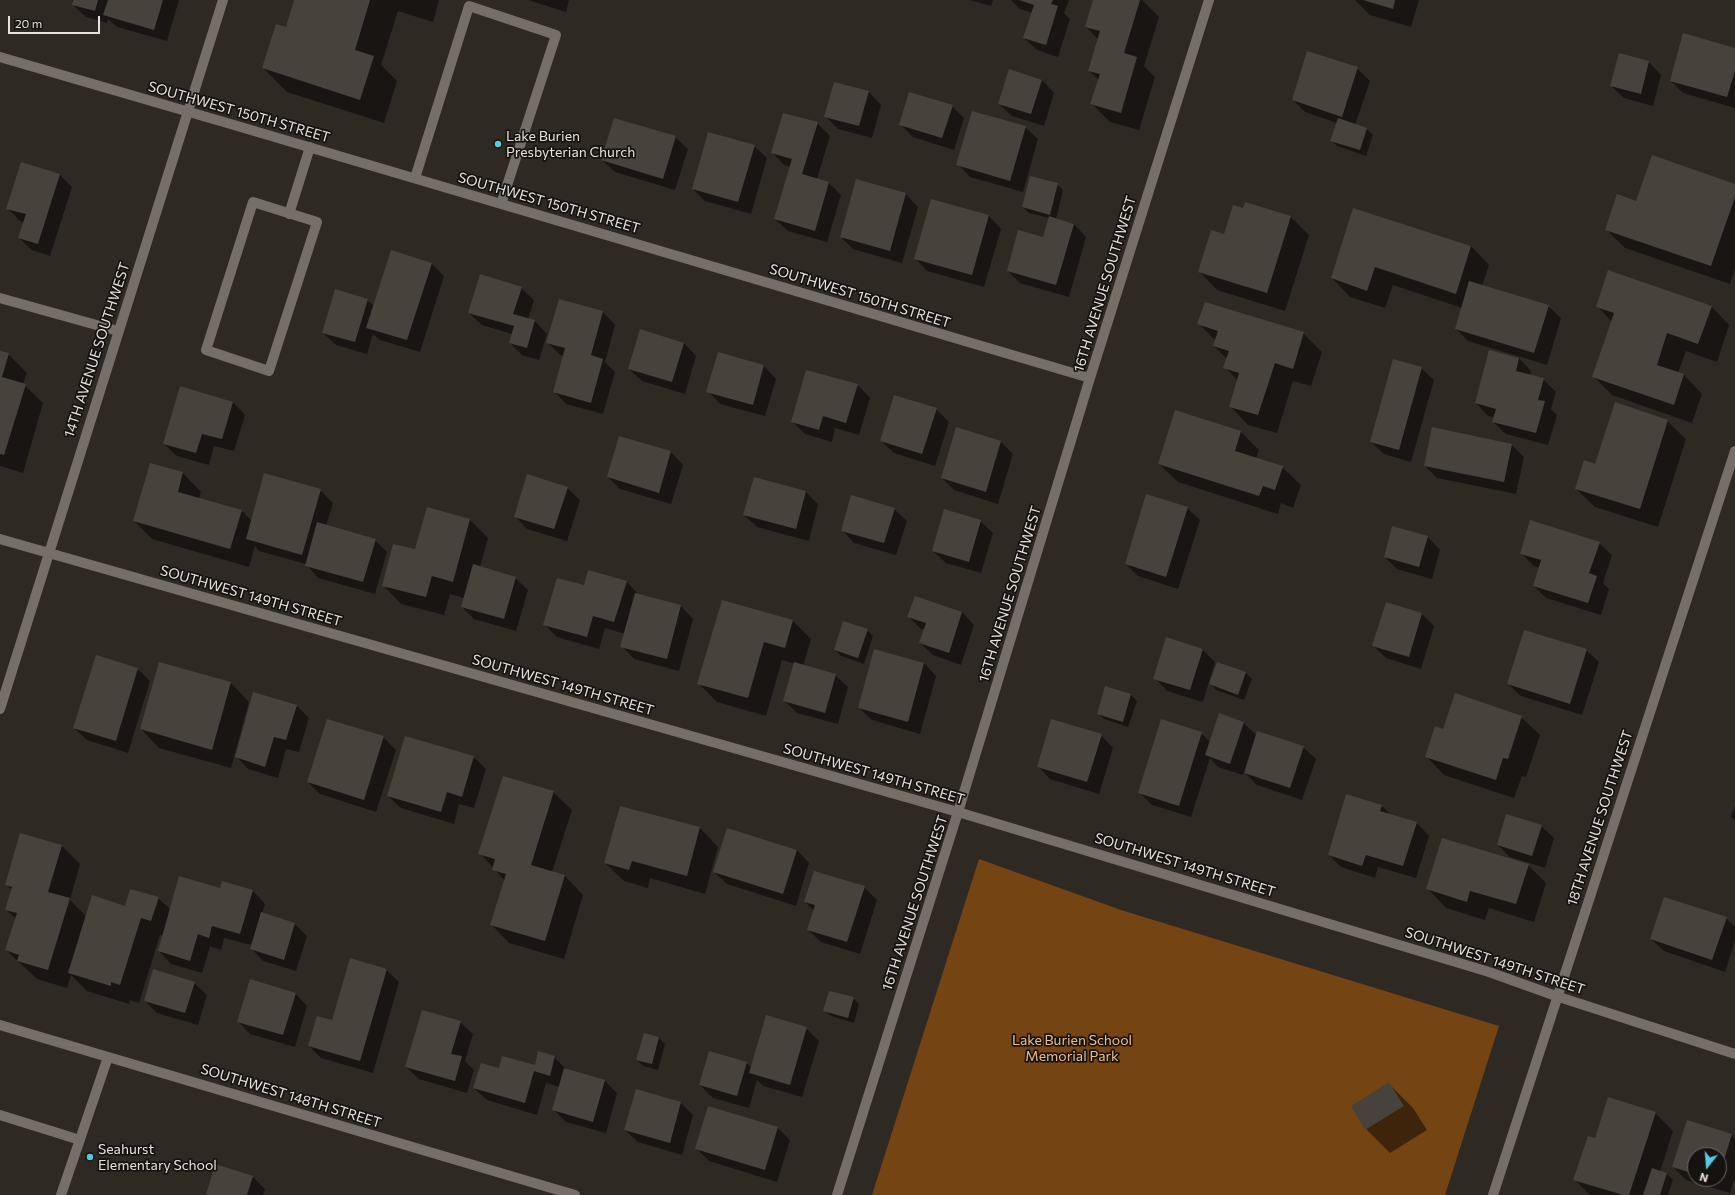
<!DOCTYPE html>
<style>
body{margin:0}
#map{position:relative;width:1735px;height:1195px;overflow:hidden;background:#2f2923;font-family:Commissioner,sans-serif}
canvas{display:block}
.north{position:absolute;left:1687px;top:1147px;width:40px;height:40px;box-sizing:border-box;background:#15120f;border:1px solid #696562;border-radius:50%;rotate:197deg;font-size:11px;font-weight:700;line-height:16px;text-align:center;color:#e6e2de}
.north::after{content:'';display:block;margin:auto;width:14px;height:18px;background:#56c9e1;clip-path:polygon(50% 0,100% 100%,50% 72%,0 100%)}
.scale{position:absolute;left:8px;top:16px;width:92px;height:18px;box-sizing:border-box;border:2px solid #e6e2de;border-top:0;padding-left:5px;font-size:12px;line-height:14px;white-space:nowrap;color:#e6e2de;-webkit-text-stroke:3px #15120f;paint-order:stroke}
</style>
<div id="map">
<canvas width="1735" height="1195"></canvas>
<div class="north">N</div>
<div class="scale">20 m</div>
</div>
<script>
const context = document.querySelector('canvas').getContext('2d');
context.lineJoin = 'round';
function fill(path, color) {
  context.fillStyle = color;
  context.fill(path, 'evenodd');
}
function stroke(path, color, width, dash) {
  context.strokeStyle = color;
  context.lineWidth = width;
  context.lineCap = dash ? 'butt' : 'round';
  context.setLineDash(dash || []);
  context.stroke(path);
}
function label(font, color, halo, rows, align = 'center') {
  context.font = font + ' Commissioner,sans-serif';
  context.lineWidth = 3.5;
  context.setLineDash([]);
  context.textBaseline = 'middle';
  context.strokeStyle = halo;
  context.fillStyle = color;
  for (const [text, x, y, turn = 0] of rows) {
    context.save();
    context.translate(x, y);
    context.rotate((+turn || 0) * Math.PI / 180);
    context.textAlign = isNaN(turn) ? turn : align;
    if (halo) context.strokeText(text, 0, 0);
    context.fillText(text, 0, 0);
    context.restore();
  }
}
fill(new Path2D(`
 M979 859 1121 910 1499 1026 1445 1195H872Z`), '#744513');
fill(new Path2D(`
 M71 0H179L167 41 117 27 108 19 107 23 86 17 73 5 74 3Z
 M295 0H439L433 22 398 11 381 65 397 81 384 123 287 92 263 68 286 28Z
 M528 0H569L566 12Z
 M970 0H993L991 6Z
 M1011 0H1069L1064 13 1070 19 1058 57 1037 50 1024 38 1032 13 1020 9Z
 M1094 0H1142L1159 17 1144 66 1155 77 1139 130 1110 122 1092 104 1099 80 1089 71 1098 39 1086 27Z
 M1355 0H1419L1411 27 1370 15Z
 M1735 49V108L1683 93 1671 81Z
 M1649 62 1661 75 1653 106 1624 98 1611 86Z
 M1357 68 1370 81 1355 125 1367 129 1373 135 1366 156 1337 146 1331 140 1337 123 1305 112 1293 100Z
 M1042 80 1054 93 1044 126 1012 116 999 104Z
 M835 83 869 92 881 105 872 138 838 129 825 116Z
 M952 106 964 118 954 150 913 137 900 124Z
 M817 123 830 136 817 179 829 183 841 195 827 242 788 231 775 219 790 167 784 165 772 152Z
 M1025 127 1038 139 1023 192 970 177 958 164Z
 M675 137 688 149 675 190 615 172 602 160Z
 M754 146 767 158 751 214 705 201 693 189Z
 M59 174 72 187 50 256 32 250 19 238 24 222 20 221 7 208Z
 M857 180 906 194 918 207 902 263 853 249 841 237Z
 M1057 184 1063 190 1056 219 1074 224 1086 237 1069 297 1020 283 1008 271 1044 238 1049 218 1029 213 1023 207Z
 M1735 185V269L1730 284 1625 248 1606 229Z
 M932 200 989 216 1001 229 984 287 927 271 915 258Z
 M1354 209 1471 246 1489 265 1482 286 1548 306 1561 318 1547 365 1468 341 1456 329 1462 308 1393 285 1385 308 1350 297 1332 278Z
 M1291 217 1309 235 1285 311 1217 290 1199 271 1225 235Z
 M431 263 444 276 420 352 380 340 373 334 367 354 336 345 323 333 367 300 374 306Z
 M521 288 534 300 528 319 535 321 547 334 539 360 522 355 510 343 512 334 482 325 469 313Z
 M559 300 603 312 615 325 605 362 615 372 603 414 566 404 554 391 564 356 560 355 547 342Z
 M1597 306H1711L1729 325 1717 362 1686 351 1678 373 1684 375 1702 394 1692 423 1612 395 1594 377 1612 322Z
 M1199 324 1303 333 1322 352 1311 386 1293 381 1277 433 1248 425 1230 406 1238 381 1225 367 1227 359 1214 346 1216 341Z
 M684 343 696 356 685 394 642 381 629 369Z
 M0 352 8 354 27 373 23 384 43 403 23 473 0 466Z
 M1519 358 1531 371 1530 376 1543 379 1556 392 1551 409 1557 415 1548 445 1506 434 1493 422 1494 417 1488 416 1476 403Z
 M764 366 776 379 765 416 720 404 708 391Z
 M1421 368 1434 380 1411 462 1384 454 1371 442Z
 M858 385 870 398 859 435 835 428 832 442 805 434 792 421Z
 M233 402 245 415 234 451 214 446 209 465 177 456 164 444Z
 M936 409 949 422 935 466 894 453 881 441Z
 M1667 421 1686 439 1658 527 1595 507 1576 489 1596 466Z
 M957 429 1001 442 1013 454 998 504 954 490 942 478Z
 M1241 432 1259 450 1256 459 1282 467 1301 485 1293 508 1281 503 1278 514 1178 482 1159 464Z
 M1512 445 1524 457 1516 494 1437 478 1425 466Z
 M671 452 683 465 671 504 620 489 608 477Z
 M183 473 201 492 199 499 242 511 252 521 320 490 333 503 326 526 375 540 387 552 375 594 318 578 306 564 259 551 255 546 249 567 152 539 134 521Z
 M567 488 580 500 567 541 527 529 515 516Z
 M806 492 818 504 809 541 757 527 744 515Z
 M427 508 470 520 488 538 480 567 515 578 528 590 516 631 474 619 462 607 464 598 450 594 444 615 401 604 383 585 416 550Z
 M1187 508 1200 520 1178 589 1138 576 1126 564Z
 M894 509 907 521 896 555 854 543 842 530Z
 M980 521 993 533 981 573 946 563 933 551Z
 M1428 537 1440 550 1432 579 1397 569 1385 557Z
 M1599 543 1612 555 1603 583 1609 589 1601 615 1546 598 1534 586 1540 568 1534 566 1521 553Z
 M627 582 639 595 681 606 693 619 679 671 634 659 622 646 625 634 605 628 599 649 557 637 544 624 585 587Z
 M722 601 793 621 811 639 803 666 835 675 848 687 838 724 797 713 785 701 795 664 782 660 766 716 717 702 698 683Z
 M1386 603 1422 614 1434 626 1421 669 1386 658 1373 646Z
 M962 612 974 625 961 665 933 655 920 643 925 630 921 629 909 617Z
 M867 630 873 636 864 664 841 656 835 650Z
 M1167 639 1203 650 1215 662 1203 702 1167 691 1155 678Z
 M1586 650 1599 662 1582 715 1521 696 1508 684Z
 M160 663 231 683 249 702 231 768 159 748 141 729Z
 M924 663 936 676 920 734 872 720 859 708Z
 M138 669 150 681 128 753 87 740 74 728Z
 M1246 673 1252 679 1244 700 1216 690 1210 683Z
 M1106 687 1131 695 1137 701 1128 727 1104 719 1098 713Z
 M297 706 309 718 299 752 286 749 278 778 248 769 236 756Z
 M1220 714 1244 723 1257 736 1303 747 1316 759 1302 800 1257 785 1244 772 1243 775 1218 767 1210 758 1191 817 1152 805 1139 792 1201 733 1210 742Z
 M1521 717 1540 735 1526 777 1522 776 1514 798 1444 775 1426 756 1444 730Z
 M1101 735 1113 748 1099 794 1050 779 1038 766Z
 M383 737 396 750 376 812 320 794 308 782Z
 M474 757 486 769 474 808 459 804 454 824 401 808 388 796Z
 M553 792 572 810 552 872 565 876 583 895 564 959 509 943 491 924 505 881 480 853Z
 M1382 806 1391 815 1417 823 1429 836 1416 878 1378 867 1375 878 1341 867 1329 855Z
 M1735 806V820L1731 817Z
 M1541 826 1554 838 1545 868 1510 857 1498 845Z
 M700 828 718 847 705 894 650 878 648 888 624 881 605 863Z
 M21 834 62 846 80 864 70 900 86 916 158 898 171 910 220 889 253 891 265 904 262 914 295 924 307 936 296 971 263 961 251 948 252 945 224 938 221 950 210 946 202 973 171 964 159 951 163 936 160 935 139 1003 130 1000 129 1004 87 991 71 975 67 988 37 979 6 950 16 919 6 909 12 890 6 884Z
 M797 850 809 863 796 906 727 884 714 872Z
 M1528 865 1546 883 1534 922 1489 908 1485 920 1446 908 1428 889Z
 M864 887 877 900 860 954 821 942 808 930 814 911 805 902Z
 M1726 918 1735 927V941L1725 972 1664 951 1651 939Z
 M386 970 399 982 373 1073 321 1058 309 1046Z
 M194 983 207 995 198 1025 157 1013 145 1001Z
 M295 993 307 1006 295 1047 250 1034 238 1021Z
 M853 998 859 1004 854 1023 831 1016 824 1010Z
 M460 1022 473 1034 465 1061 474 1070 467 1093 419 1079 406 1067Z
 M806 1028 819 1041 802 1097 763 1086 757 1080 749 1108 713 1098 700 1085 746 1063 752 1068Z
 M659 1038 665 1044 658 1070 643 1066 637 1060Z
 M554 1057 567 1070 605 1081 617 1093 606 1133 566 1122 553 1109 560 1087 546 1083 537 1115 487 1100 474 1088 499 1069 535 1066Z
 M1389 1084 1413 1108 1427 1130 1390 1153 1366 1129Z
 M637 1090 681 1103 693 1115 682 1155 638 1142 625 1130Z
 M1655 1113 1673 1131 1660 1172 1667 1174 1673 1180 1668 1195H1590L1575 1180 1596 1140Z
 M1687 1122 1732 1135 1735 1139V1177L1730 1193 1686 1180 1673 1167ZM1695 1155H1719V1179H1695Z
 M778 1128 790 1140 777 1182 709 1161 697 1149Z
 M253 1177 265 1189 263 1195H207Z`), '#0007');
fill(new Path2D(`
 M73 0H98L95 11 72 5Z
 M108 0H163L154 30 103 15Z
 M294 0H370L355 50 374 56 360 100 262 68 276 24 286 27Z
 M1019 0H1053L1051 4 1058 6 1046 45 1023 38 1034 5Z
 M1093 0H1140L1124 53 1137 57 1121 113 1090 104 1100 74 1088 71 1100 31 1085 27Z
 M1363 0H1395L1393 9Z
 M1683 33 1735 48V71L1727 97 1670 81Z
 M1307 51 1358 67 1342 117 1292 100Z
 M1619 53 1649 61 1641 94 1610 86Z
 M1009 69 1042 80 1031 114 998 104Z
 M834 82 869 91 859 126 824 117Z
 M909 92 953 105 942 138 899 125Z
 M972 111 1026 126 1010 181 956 165Z
 M783 113 818 122 802 174 829 182 815 231 774 219 792 159 771 153Z
 M614 118 676 136 663 179 601 160Z
 M1338 118 1367 128 1360 150 1330 141Z
 M708 132 755 145 738 202 692 189Z
 M1652 155 1735 184V197L1711 266 1605 230 1617 194 1636 201Z
 M21 162 60 174 38 244 18 238 26 214 6 209Z
 M1030 176 1058 183 1050 215 1022 207Z
 M856 179 906 193 890 251 840 237Z
 M931 199 989 215 972 275 914 259Z
 M1245 202 1291 216 1267 293 1198 272 1211 230 1224 234 1233 205 1243 208Z
 M1353 208 1471 246 1456 294 1375 267 1367 291 1331 278Z
 M1049 216 1074 224 1056 285 1007 271 1018 230 1043 237Z
 M391 250 432 263 407 340 366 328Z
 M1608 270 1712 306 1698 344 1667 333 1657 365 1684 374 1674 405 1592 377 1614 313 1596 307Z
 M480 274 522 287 513 314 535 320 527 348 509 343 514 326 468 313Z
 M1469 281 1549 305 1534 353 1455 329Z
 M335 289 368 299 355 342 322 333Z
 M559 299 603 311 591 355 603 359 591 403 553 392 565 348 546 343Z
 M1205 302 1304 332 1293 369 1275 363 1258 415 1229 407 1239 373 1223 368 1229 351 1213 346 1218 331 1197 324Z
 M640 329 684 343 672 382 628 369Z
 M1489 350 1519 358 1516 371 1544 378 1538 400 1545 401 1536 433 1492 422 1496 409 1475 403Z
 M0 351 9 353 2 377 26 384 4 455 0 454Z
 M718 352 764 365 753 405 706 392Z
 M1393 359 1422 367 1399 450 1370 442Z
 M806 370 858 384 846 423 823 416 819 430 791 422Z
 M180 386 233 402 222 439 202 434 196 453 163 444Z
 M894 395 937 408 922 454 880 441Z
 M1615 402 1668 420 1640 509 1575 489 1584 460 1595 464Z
 M1175 410 1241 431 1235 451 1283 466 1275 490 1263 486 1259 496 1158 464Z
 M956 427 1001 441 986 492 941 478Z
 M1432 427 1512 444 1504 482 1424 466Z
 M619 436 671 451 659 493 607 477Z
 M150 463 183 472 178 492 242 510 230 549 133 521Z
 M264 473 321 489 302 555 246 539Z
 M527 474 568 487 554 529 514 517Z
 M754 477 806 491 796 529 743 515Z
 M1146 494 1188 507 1166 577 1125 564Z
 M851 495 895 508 884 543 841 531Z
 M427 507 470 519 453 582 432 576 426 597 382 586 393 544 415 549Z
 M944 509 981 520 969 562 932 551Z
 M1530 520 1600 542 1589 573 1597 576 1588 603 1533 586 1541 560 1520 554Z
 M317 522 376 539 363 582 305 566Z
 M1392 526 1428 536 1419 567 1384 557Z
 M473 564 516 577 504 619 461 607Z
 M588 570 627 581 614 622 593 616 587 637 543 625 557 578 584 585Z
 M635 593 681 605 667 659 620 647Z
 M915 596 962 612 949 653 919 643 926 623 907 617Z
 M722 600 793 620 785 648 764 642 748 698 697 684Z
 M1386 602 1422 613 1409 657 1372 646Z
 M843 621 868 629 858 658 834 650Z
 M1524 630 1587 649 1570 704 1507 684Z
 M1166 637 1203 649 1190 690 1153 679Z
 M874 649 924 663 908 722 858 708Z
 M96 655 138 668 116 741 73 728Z
 M159 662 231 682 212 750 140 729Z
 M794 662 836 674 825 713 783 701Z
 M1217 662 1246 672 1238 695 1209 684Z
 M1105 686 1131 694 1123 722 1097 714Z
 M253 692 297 705 286 740 274 737 265 767 235 757Z
 M1455 693 1522 716 1508 759 1503 758 1496 780 1425 757 1435 726 1443 729Z
 M1219 713 1244 722 1230 764 1205 755Z
 M327 719 384 736 364 800 307 782Z
 M1051 719 1102 734 1087 782 1037 767Z
 M1161 719 1202 732 1179 806 1138 793Z
 M1257 731 1304 746 1290 788 1244 773Z
 M405 736 474 756 462 797 447 792 441 812 387 796Z
 M503 776 554 791 531 865 565 875 545 941 490 925 506 874 492 870 495 859 478 854Z
 M1346 794 1382 805 1380 811 1417 822 1403 866 1366 855 1362 866 1328 855Z
 M620 806 700 827 687 876 632 861 629 870 604 863Z
 M1506 814 1542 825 1532 856 1497 845Z
 M727 828 797 850 783 894 713 872Z
 M20 833 62 845 48 892 70 898 48 970 17 961 19 955 5 950 17 913 5 910 12 887 5 885Z
 M1442 838 1529 864 1516 904 1470 891 1467 902 1426 889Z
 M814 871 865 886 847 942 807 930 815 905 804 902Z
 M179 876 220 888 222 881 253 890 240 934 212 926 209 938 198 934 190 961 158 951Z
 M130 889 159 897 151 921 141 918 120 985 111 982V986L68 973 92 895 125 906Z
 M1664 897 1727 917 1712 960 1650 939Z
 M261 912 295 923 284 960 250 949Z
 M350 958 387 969 360 1061 308 1046 317 1016 332 1020Z
 M153 969 195 982 185 1013 144 1001Z
 M250 979 296 993 283 1035 237 1022Z
 M829 991 854 997 848 1018 823 1011Z
 M422 1010 461 1021 451 1054 462 1056 455 1081 405 1067Z
 M766 1015 807 1027 790 1085 749 1073Z
 M644 1033 659 1037 652 1064 636 1060Z
 M538 1051 555 1056 550 1076 534 1071 525 1103 473 1088 481 1063 499 1068 502 1056 535 1065Z
 M709 1051 747 1062 737 1096 699 1085Z
 M564 1068 605 1080 593 1122 552 1110Z
 M1389 1082 1404 1106 1365 1130 1351 1106Z
 M636 1089 681 1102 670 1143 624 1130Z
 M1608 1097 1656 1112 1629 1195H1623L1573 1180 1588 1136 1595 1138Z
 M708 1106 778 1127 765 1170 695 1149Z
 M1687 1120 1732 1134 1719 1176V1155H1695V1174L1672 1167Z
 M215 1164 253 1176 247 1195H206Z
 M1652 1168 1667 1173 1660 1195H1643Z`), '#48423c');
stroke(new Path2D(`
 M0 57 234 125 1090 378
 M415 178 469 6 556 35 501 204
 M253 202 317 222 269 371 206 350Z
 M289 214 310 147
 M0 298 118 331
 M0 539 958 812 1489 972 1556 996 1735 1054
 M0 709 223 0
 M0 1025 575 1195
 M0 1115 80 1140
 M61 1195 108 1057
 M837 1195 958 812 1090 378 1209 0
 M1493 1195 1735 451`), '#766f69', 10);
for (const [x, y, r, color] of [
 [498,144,4,"#56c9e1"],
 [90,1157,4,"#56c9e1"]
]) {
  const dot = new Path2D();
  dot.arc(x, y, r, 0, 2 * Math.PI);
  context.fillStyle = color;
  context.fill(dot);
  stroke(dot, '#15120f', 1.5);
}
label('14px', '#e6e2de', '#15120f', [
 ["SOUTHWEST 150TH STREET",239,112,16],
 ["SOUTHWEST 150TH STREET",549,203,16],
 ["16TH AVENUE SOUTHWEST",1105,284,-73],
 ["SOUTHWEST 150TH STREET",860,296,17],
 ["14TH AVENUE SOUTHWEST",97,350,-72],
 ["16TH AVENUE SOUTHWEST",1010,594,-73],
 ["SOUTHWEST 149TH STREET",251,596,16],
 ["SOUTHWEST 149TH STREET",563,685,16],
 ["SOUTHWEST 149TH STREET",874,774,16],
 ["18TH AVENUE SOUTHWEST",1600,818,-72],
 ["SOUTHWEST 149TH STREET",1185,865,17],
 ["16TH AVENUE SOUTHWEST",915,903,-72],
 ["SOUTHWEST 149TH STREET",1495,961,18],
 ["SOUTHWEST 148TH STREET",291,1096,17]
]);
label('14px', '#e6e2de', '#15120f', [
 ["Lake Burien",506,136],
 ["Presbyterian Church",506,152],
 ["Seahurst",98,1149],
 ["Elementary School",98,1165]
], 'left');
label('14px', '#f3bd8e', '#15120f', [
 ["Lake Burien School",1072,1040],
 ["Memorial Park",1072,1056]
]);
</script>
